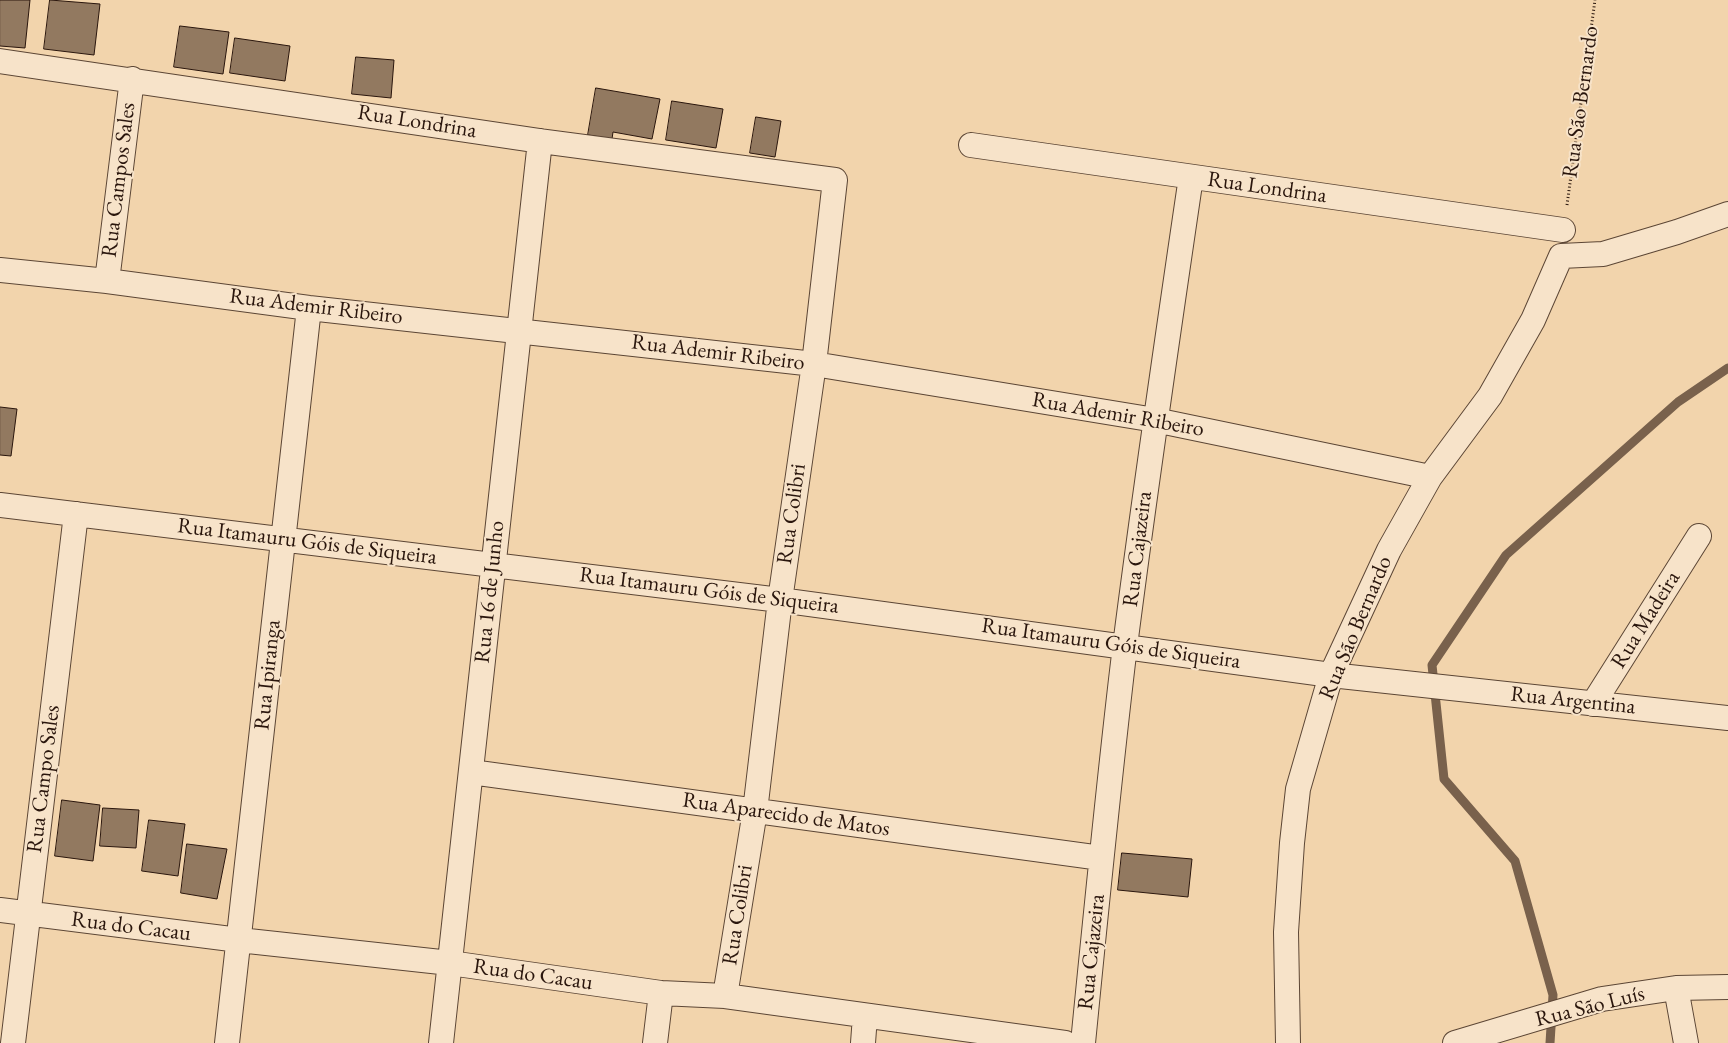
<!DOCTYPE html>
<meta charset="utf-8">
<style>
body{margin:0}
canvas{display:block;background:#f2d4ac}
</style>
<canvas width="1728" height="1043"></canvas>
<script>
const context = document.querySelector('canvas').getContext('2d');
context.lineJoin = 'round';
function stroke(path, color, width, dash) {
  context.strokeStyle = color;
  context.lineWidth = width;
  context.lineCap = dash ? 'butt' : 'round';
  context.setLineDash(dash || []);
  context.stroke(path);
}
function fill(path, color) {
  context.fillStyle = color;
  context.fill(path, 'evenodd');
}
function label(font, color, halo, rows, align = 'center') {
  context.font = font + ' "EB Garamond",serif';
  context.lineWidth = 4;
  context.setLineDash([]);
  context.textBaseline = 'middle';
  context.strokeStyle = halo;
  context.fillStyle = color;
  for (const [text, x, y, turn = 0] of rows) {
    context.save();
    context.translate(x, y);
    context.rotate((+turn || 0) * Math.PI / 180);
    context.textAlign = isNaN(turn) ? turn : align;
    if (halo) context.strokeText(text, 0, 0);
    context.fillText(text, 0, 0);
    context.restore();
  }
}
stroke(new Path2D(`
 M1550 1043 1553 995 1515 861 1444 779 1432 665 1506 555 1678 402 1728 368`), '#79614c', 9);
const building = new Path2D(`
 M0 0H30L25 48 0 46Z
 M50 0 100 4 94 55 44 49Z
 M180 26 229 32 223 74 174 67Z
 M235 38 290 46 285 81 230 73Z
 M356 57 394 60 391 98 352 94Z
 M596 88 660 99 652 139 613 132 612 139 588 135Z
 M672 101 723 109 716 148 666 140Z
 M756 117 781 121 775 157 750 153Z
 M0 407 17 409 11 456 0 455Z
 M62 800 100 805 93 861 55 856Z
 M103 808 139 810 136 848 100 846Z
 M149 820 185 824 178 876 142 871Z
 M187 844 227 849 217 899 181 893Z
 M1122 853 1192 859 1188 897 1118 890Z`);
fill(building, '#927960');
stroke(building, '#2a160d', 1);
const minor = new Path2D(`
 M0 61 540 141 835 180 814 364 780 600 755 811 725 996
 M971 145 1563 230
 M0 270 107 281 309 308 814 364 1155 420 1430 477
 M107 281 132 79
 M0 505 780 600 1331 675 1728 718
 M1593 704 1699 536
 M471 772 1101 858
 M0 910 239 940 450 963 661 993 725 996 1065 1043
 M1676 988 1686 1043
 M13 1043 76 514
 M227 1043 309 308
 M441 1043 540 141
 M655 1043 661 993
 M863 1043 865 1016
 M1083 1043C1096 911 1109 778 1125 646 1145 489 1168 333 1191 177
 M1288 1043 1286 932 1292 843 1298 789 1331 675 1389 550 1430 477 1490 396 1533 320 1561 256 1603 254 1677 232 1728 214
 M1455 1043 1602 999 1676 988 1728 987`);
stroke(minor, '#5c4635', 26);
stroke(new Path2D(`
 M1567 205 1595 0`), '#2a160d', 3, [1, 2.5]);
stroke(minor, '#f7e3c9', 24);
label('22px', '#2a160d', '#f7e3c9', [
 ["Rua São Bernardo",1581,102,-82],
 ["Rua Londrina",417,122,9],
 ["Rua Campos Sales",119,180,-83],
 ["Rua Londrina",1267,188,8],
 ["Rua Ademir Ribeiro",316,307,7],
 ["Rua Ademir Ribeiro",718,353,7],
 ["Rua Ademir Ribeiro",1118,415,10],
 ["Rua Colibri",792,514,-82],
 ["Rua Itamauru Góis de Siqueira",307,542,7],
 ["Rua Cajazeira",1138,549,-83],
 ["Rua Itamauru Góis de Siqueira",709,591,7],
 ["Rua 16 de Junho",490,592,-84],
 ["Rua Madeira",1646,620,-58],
 ["Rua São Bernardo",1356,628,-67],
 ["Rua Itamauru Góis de Siqueira",1111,644,8],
 ["Rua Ipiranga",268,675,-84],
 ["Rua Argentina",1573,701,6],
 ["Rua Campo Sales",44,779,-83],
 ["Rua Aparecido de Matos",786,815,8],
 ["Rua Colibri",738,915,-81],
 ["Rua do Cacau",131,927,7],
 ["Rua Cajazeira",1092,952,-84],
 ["Rua do Cacau",533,975,8],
 ["Rua São Luís",1590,1007,-14]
]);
</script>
